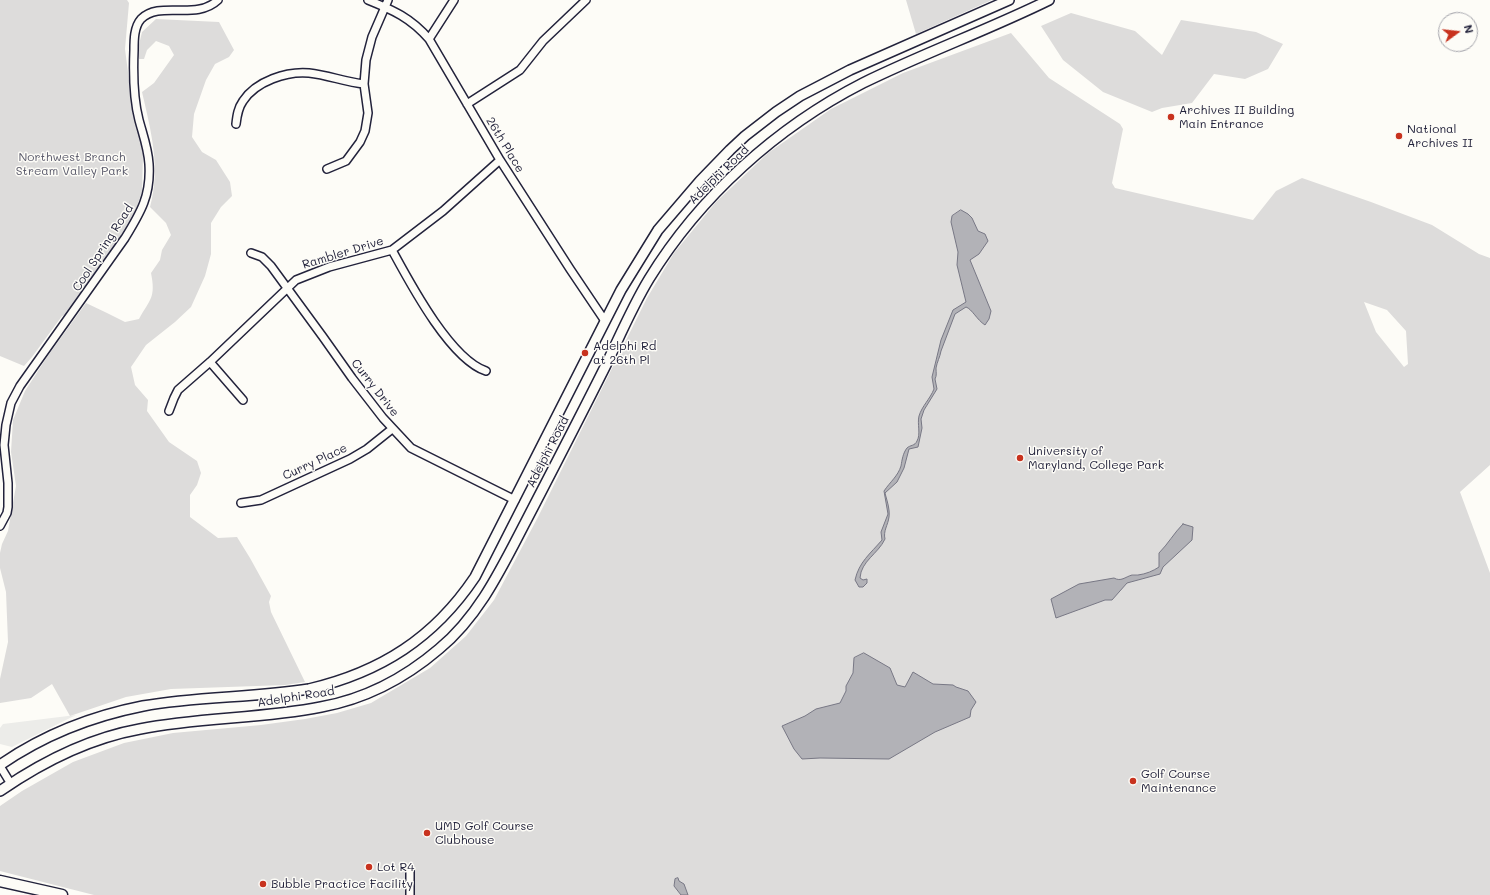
<!DOCTYPE html>
<style>
body{margin:0}
#map{position:relative;width:1490px;height:895px;overflow:hidden;background:#fdfcf7;font-family:Mali,sans-serif}
canvas{display:block}
.north{position:absolute;left:1438px;top:12px;width:40px;height:40px;box-sizing:border-box;background:#fdfcf7;border:1px solid #a5a5ac;border-radius:50%;rotate:75deg;font-size:11px;font-weight:700;line-height:16px;text-align:center;color:#22223b}
.north::after{content:'';display:block;margin:auto;width:14px;height:18px;background:#c8321e;clip-path:polygon(50% 0,100% 100%,50% 72%,0 100%)}
</style>
<div id="map">
<canvas width="1490" height="895"></canvas>
<div class="north">N</div>
</div>
<script>
const context = document.querySelector('canvas').getContext('2d');
context.lineJoin = 'round';
function fill(path, color) {
  context.fillStyle = color;
  context.fill(path, 'evenodd');
}
function stroke(path, color, width, dash) {
  context.strokeStyle = color;
  context.lineWidth = width;
  context.lineCap = dash ? 'butt' : 'round';
  context.setLineDash(dash || []);
  context.stroke(path);
}
function label(font, color, halo, rows, align = 'center') {
  context.font = font + ' Mali,sans-serif';
  context.lineWidth = 3;
  context.setLineDash([]);
  context.textBaseline = 'middle';
  context.strokeStyle = halo;
  context.fillStyle = color;
  for (const [text, x, y, turn = 0] of rows) {
    context.save();
    context.translate(x, y);
    context.rotate((+turn || 0) * Math.PI / 180);
    context.textAlign = isNaN(turn) ? turn : align;
    if (halo) context.strokeText(text, 0, 0);
    context.fillText(text, 0, 0);
    context.restore();
  }
}
fill(new Path2D(`
 M76 715 12 747 0 744V728L3 724Z`), '#ecece9');
fill(new Path2D(`
 M0 0H127L129 3 125 49 130 88 143 155 142 191 135 213 125 234 65 315 62 316 32 357 24 366 0 356Z
 M906 0H992L916 34Z
 M1071 13 1135 31 1162 55 1181 20 1256 32 1283 44 1268 69 1245 79 1214 74 1192 103 1162 108 1152 112 1103 92 1063 60 1041 26Z
 M156 19 219 22 234 50 229 57 215 64 206 80 194 114 192 137 202 152 216 160 230 182 232 196 221 207 211 223V254L205 276 191 307 175 322 146 345 131 367 135 385 148 400 147 411 169 442 197 461 201 473 197 485 190 495V517L218 538 237 537 250 558 271 596 269 602 271 612 305 682 285 685 171 689 126 697 70 716 52 684 31 698 0 703V679L8 642 6 592 0 568V553L2 544 8 531 16 486 11 452 13 420 25 391 47 357 86 303 107 313 125 322 139 319C150 299 156 298 151 273L160 260 162 250 171 235 166 223 150 207C161 168 151 131 142 92L154 83 174 55 169 46 156 41 147 50 144 59H139L137 53 142 32Z
 M1011 33 1049 78 1120 124 1123 129 1112 183 1115 188 1253 220 1276 191 1302 178 1371 202 1432 225 1479 254 1490 258V465L1460 492 1490 573V895H94L0 871V806L22 791 73 762 124 743 173 733 261 725 305 719 337 713 371 703 430 668 466 636 494 600 538 517 647 298 674 253 716 202 768 153 831 109 903 73ZM1364 302 1387 310 1406 331 1408 364 1404 367 1376 332Z`), '#dddcdb');
const water = new Path2D(`
 M961 210 968 214 972 218 978 231 985 234 988 241 979 254 970 260 991 311 989 319 985 325C977 320 972 309 966 307L955 314 941 351C940 357 937 362 936 368 936 373 937 375 935 379L937 389 924 410 921 419 922 428 918 447 909 449 904 468 897 482 885 493C887 501 890 509 889 517 888 525 883 531 885 539 878 554 861 561 860 578L863 580 867 579V583L863 587H859L855 580C859 562 870 554 882 540L881 532 888 514 884 491C890 482 898 476 901 466 902 460 903 453 907 448 910 445 915 446 917 441 921 434 917 424 919 416 922 406 930 399 934 389L932 377 941 340 953 310 966 302 957 265 958 252 951 222 952 216Z
 M1183 524 1193 527 1192 540 1163 567 1160 574 1127 583 1112 600H1105L1056 618 1051 599 1079 584 1114 578C1121 582 1125 577 1132 575 1133 575 1138 575 1138 575 1146 574 1153 571 1159 567V553C1168 544 1174 533 1183 524Z
 M864 653 890 668 897 685 905 687 913 672 933 684 953 685 956 687 968 691 976 702 971 710 970 717 935 732 889 759 820 758 802 759 794 749 782 726 805 716 816 709 840 703 846 691V686L853 673 854 658Z
 M678 878 679 881 684 884 688 895H681L674 886 675 879Z`);
fill(water, '#b2b2b7');
stroke(water, '#787885', 1);
const minor = new Path2D(`
 M368 0C393 10 411 18 429 39L500 160 570 269 605 321
 M429 39 454 0
 M467 104 520 70 543 41 586 0
 M236 124C237 115 238 108 243 101 256 81 287 71 309 73 328 75 345 82 364 84
 M327 169 346 161 360 142 365 131 368 113 364 84 366 60 372 37 388 0
 M392 250C410 283 450 359 486 371
 M251 253 262 257 271 266 323 337 352 378 383 418 411 448 515 500
 M210 362 243 400
 M169 411 174 398 178 390 210 362 296 280 329 267 392 250 443 211 500 160
 M241 503 261 500 350 459 367 449 392 429
 M0 526 7 513 8 507V483L4 445 6 425 11 403 20 386 125 238C141 212 151 195 149 164 148 148 143 135 139 120 133 97 133 74 134 50 134 40 134 27 141 19 160 0 196 21 218 0
 M0 766 11 784
 M410 871V895`);
const secondary = new Path2D(`
 M0 765C42 736 92 716 143 706 197 696 254 698 309 689 381 672 434 638 475 577L621 290 658 230 700 181 730 150 745 136 776 112 800 96 850 70 1009 0
 M0 791C42 762 90 738 140 729 200 717 261 719 321 707 365 699 405 678 439 649 479 616 501 569 525 523 552 471 579 419 605 367 619 338 632 307 649 279 700 196 777 127 863 83 924 53 988 30 1049 0`);
const primary = new Path2D(`
 M0 881 62 895`);
stroke(minor, '#22223b', 10);
stroke(secondary, '#22223b', 12);
stroke(primary, '#22223b', 13);
stroke(minor, '#fdfcf7', 7);
stroke(secondary, '#fdfcf7', 9);
stroke(primary, '#fdfcf7', 10);
for (const [x, y, r, color] of [
 [1171,117,4,"#c8321e"],
 [1399,136,4,"#c8321e"],
 [585,353,4,"#c8321e"],
 [1020,458,4,"#c8321e"],
 [1133,781,4,"#c8321e"],
 [427,833,4,"#c8321e"],
 [369,867,4,"#c8321e"],
 [263,884,4,"#c8321e"]
]) {
  const dot = new Path2D();
  dot.arc(x, y, r, 0, 2 * Math.PI);
  context.fillStyle = color;
  context.fill(dot);
  stroke(dot, '#fdfcf7', 1.5);
}
label('12px', '#22223b', '#fdfcf7', [
 ["Archives II Building",1179,110],
 ["Main Entrance",1179,124],
 ["National",1407,129],
 ["Archives II",1407,143],
 ["Adelphi Rd",593,346],
 ["at 26th Pl",593,360],
 ["University of",1028,451],
 ["Maryland, College Park",1028,465],
 ["Golf Course",1141,774],
 ["Maintenance",1141,788],
 ["UMD Golf Course",435,826],
 ["Clubhouse",435,840],
 ["Lot R4",377,867],
 ["Bubble Practice Facility",271,884]
], 'left');
label('12px', '#22223b', '#fdfcf7', [
 ["26th Place",505,145,59],
 ["Adelphi Road",719,175,-44],
 ["Cool Spring Road",103,248,-57],
 ["Rambler Drive",343,253,-17],
 ["Curry Drive",375,388,52],
 ["Adelphi Road",548,452,-63],
 ["Curry Place",315,462,-25],
 ["Adelphi Road",296,697,-9]
]);
label('12px', '#5a5a6b', '#fdfcf7', [
 ["Northwest Branch",72,157],
 ["Stream Valley Park",72,171]
]);
</script>
